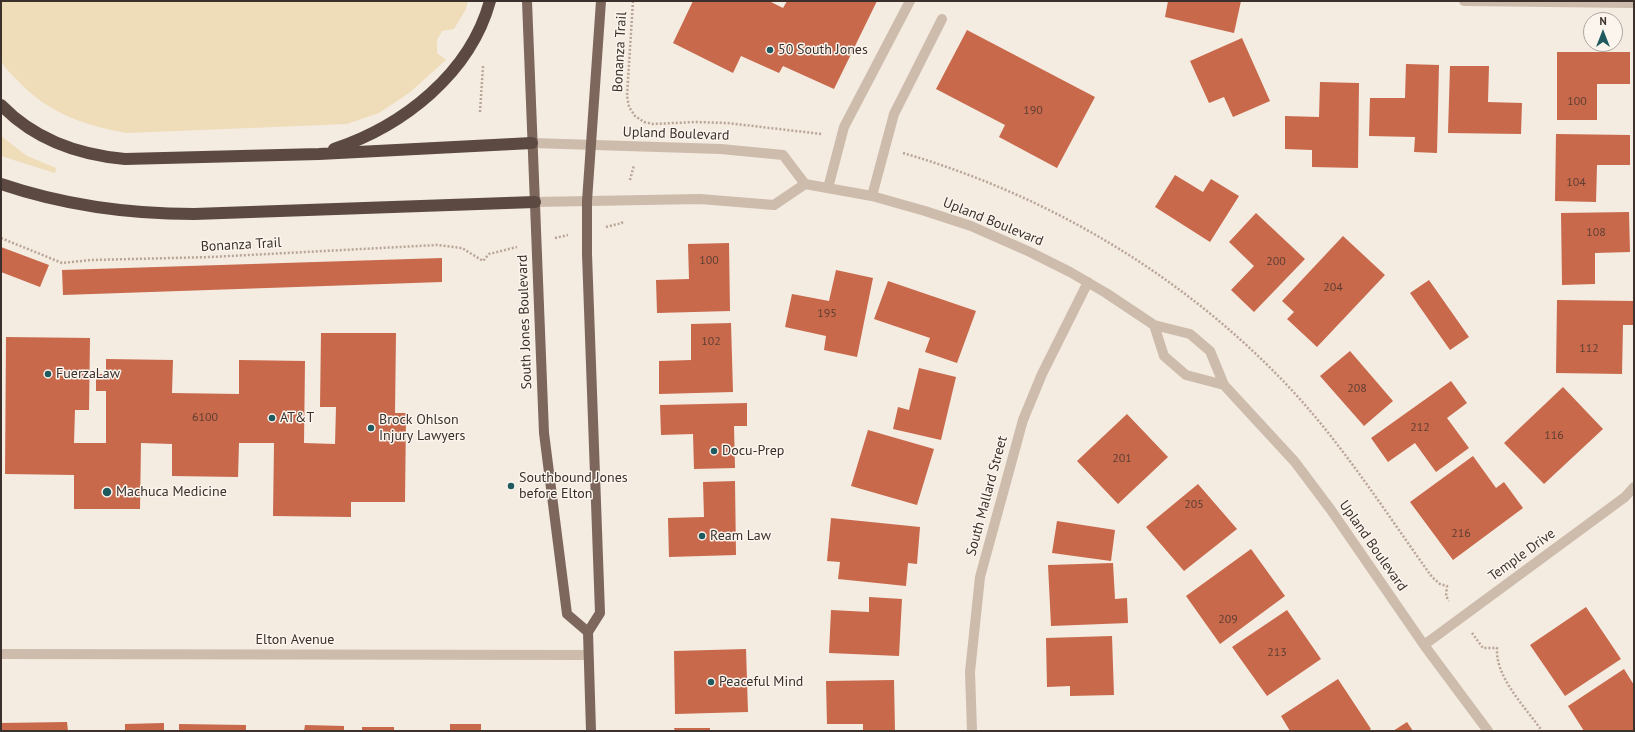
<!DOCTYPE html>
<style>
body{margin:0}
#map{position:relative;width:1635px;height:732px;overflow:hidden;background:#f4ebe1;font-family:"PT Sans",sans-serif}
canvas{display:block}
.frame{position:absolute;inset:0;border:2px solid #3b302b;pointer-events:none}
.north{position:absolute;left:1583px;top:12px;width:40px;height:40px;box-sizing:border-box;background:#fbf5ee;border:1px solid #aea6a0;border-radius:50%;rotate:0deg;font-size:11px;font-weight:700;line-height:16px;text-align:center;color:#3b302b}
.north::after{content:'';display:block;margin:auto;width:14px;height:18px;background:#1f5a5e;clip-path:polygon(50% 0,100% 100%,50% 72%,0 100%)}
</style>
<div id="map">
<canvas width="1635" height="732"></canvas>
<div class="frame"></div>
<div class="north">N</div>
</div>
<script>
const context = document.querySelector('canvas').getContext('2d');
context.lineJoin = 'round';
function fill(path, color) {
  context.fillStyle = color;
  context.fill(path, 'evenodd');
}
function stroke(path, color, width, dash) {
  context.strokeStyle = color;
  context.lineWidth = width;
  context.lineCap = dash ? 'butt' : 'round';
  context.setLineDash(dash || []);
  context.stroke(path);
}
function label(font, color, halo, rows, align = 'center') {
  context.font = font + ' "PT Sans",sans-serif';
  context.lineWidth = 3;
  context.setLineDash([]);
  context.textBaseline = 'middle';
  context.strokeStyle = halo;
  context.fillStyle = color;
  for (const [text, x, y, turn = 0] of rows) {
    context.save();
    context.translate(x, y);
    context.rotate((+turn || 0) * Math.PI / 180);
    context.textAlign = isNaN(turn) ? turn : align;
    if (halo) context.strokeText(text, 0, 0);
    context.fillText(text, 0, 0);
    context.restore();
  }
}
fill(new Path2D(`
 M1 1H468L466 9 454 29 442 31 437 40V53L446 60 409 93 379 113 347 124 127 133C82 125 48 113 16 79 11 73 3 67 1 60 0 49 1 14 1 1Z
 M1 136 27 156 56 168 55 173 1 156Z`), '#efdcb8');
fill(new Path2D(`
 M693 1H769L783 8 787 1H877L834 89 783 66 779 73 741 56 733 73 673 43Z
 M1168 1H1241L1234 33 1165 17Z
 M967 30 1095 97 1057 168 999 137 1005 125 936 89Z
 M1242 38 1270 101 1233 117 1224 97 1209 103 1190 61Z
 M1557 52H1630V84H1597V120H1557Z
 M1406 64 1439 65 1437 153 1414 152 1415 137 1369 136 1370 98H1405Z
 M1450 66H1489L1488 102 1522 103 1521 134 1448 133Z
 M1320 82 1359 83 1358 168 1312 167V150L1285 149V116L1319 117Z
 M1556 134 1630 135V165H1597L1596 202 1555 201Z
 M1175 175 1203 192 1211 179 1239 196 1210 242 1155 207Z
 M1629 212 1630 252 1595 253V284L1562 285 1561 213Z
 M1256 213 1305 259 1254 312 1231 290 1254 266 1229 242Z
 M1343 236 1385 275 1317 347 1287 319 1294 312 1282 301Z
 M729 243 730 311 657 313 656 280 689 279 688 244Z
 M1 247 49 265 40 287 1 272Z
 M442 258V282L63 295 62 270Z
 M836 270 873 278 857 357 824 350 826 336 785 327 792 294 829 301Z
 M1429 280 1469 337 1450 350 1410 293Z
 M888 281 976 311 957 363 925 352 930 338 874 319Z
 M1557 300 1634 301V325H1623L1622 374 1556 373Z
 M731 323 733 392 659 394V361L691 360V324Z
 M321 333H396L395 413H406L405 502H351V517L273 516 274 443H239L238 477 172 476V444L141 443 140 509H74V475L5 474 6 337 90 338 89 410H75L74 443H106V391H96V374H106V359L173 360 172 393 239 394V360L305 361 304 443 335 444 336 407H320Z
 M1350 351 1393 401 1364 426 1320 376Z
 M919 368 956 377 941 440 893 429 898 407 909 410Z
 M1451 381 1467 403 1447 418 1469 448 1436 472 1415 443 1388 462 1371 438Z
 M1563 387 1603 429 1544 484 1504 443Z
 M747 403V426H734L735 468 694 469 693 434 661 435 660 405Z
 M1127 414 1168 457 1118 504 1077 461Z
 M868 430 934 449 917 505 851 486Z
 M1473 456 1496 488 1504 482 1523 508 1453 560 1410 502Z
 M735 481 736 555 669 557 668 518 704 517 703 482Z
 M1198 484 1237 529 1184 571 1146 527Z
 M831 518 920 527 917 564 908 563 906 586 838 579 840 562 827 561Z
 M1057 521 1115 530 1111 561 1052 553Z
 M1251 549 1285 596 1220 644 1186 596Z
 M1113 563 1115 599 1127 598 1128 623 1051 626 1048 565Z
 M869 597 902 599 899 656 829 653 831 610 869 612Z
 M1586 607 1621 659 1565 696 1530 645Z
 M1287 610 1321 659 1267 696 1232 647Z
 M1112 636 1114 695 1070 696V686L1047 687 1046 638Z
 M746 649 748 712 675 714 674 651Z
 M1624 669 1634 685V731H1584L1568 706Z
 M1338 679 1371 729 1368 731H1290L1281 716Z
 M894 680 895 731H863V724H827L826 681Z
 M67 722 68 731H1V723Z
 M1407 722 1413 731H1393Z
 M164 723V731H125V724Z
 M179 724 246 725V731H179Z
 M450 724H481V731H450Z
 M305 725 344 726V731H304Z
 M362 727H394V731H362Z
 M674 728H710V731H675Z`), '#c8694b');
stroke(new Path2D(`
 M633 1 627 96 629 107 635 116 644 122 653 124 695 122 727 123 822 134
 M480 112 483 66
 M903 153C1054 197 1193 281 1299 398 1348 453 1389 517 1432 577L1440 584 1447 586 1446 596 1449 601
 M630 180 634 165
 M606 227 622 223V220
 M1 238 62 263 91 260 211 257 437 245 462 248 483 261 489 254 517 247
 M555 238 568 235
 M1472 633 1483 648H1497C1495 677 1526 708 1542 731`), '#b9a596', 2.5, [2, 2]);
stroke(new Path2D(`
 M1464 1 1634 3
 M532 143 721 149 783 155 805 184
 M828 188 844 127 910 1
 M872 196 894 114 942 19
 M535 202 700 199 774 205 805 184 872 196 925 211 971 226 1030 252 1070 272 1106 293 1154 325 1190 334 1210 351 1224 385 1295 462 1331 510 1424 645 1488 731
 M1154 325 1164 356 1186 375 1224 385
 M1424 645 1625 497 1634 487
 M1 654 588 655
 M972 731 970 672 980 577 1023 420 1042 374 1088 282`), '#cdbbac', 10);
stroke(new Path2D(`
 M527 1 544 433 567 614 588 632
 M591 731 588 632 600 613 587 254V201L601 1`), '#7d675c', 10);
stroke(new Path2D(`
 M1 105C34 139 79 155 125 159L319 154 532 143
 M334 149C403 126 470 74 490 1
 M1 184C63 205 129 214 194 214L535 202`), '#5c4a42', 12);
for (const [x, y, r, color] of [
 [770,50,4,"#1f5a5e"],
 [48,374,4,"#1f5a5e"],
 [272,418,4,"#1f5a5e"],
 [371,428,4,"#1f5a5e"],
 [714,451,4,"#1f5a5e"],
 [511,486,4,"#1f5a5e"],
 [107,492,5,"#1f5a5e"],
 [702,536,4,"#1f5a5e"],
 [711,682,4,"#1f5a5e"]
]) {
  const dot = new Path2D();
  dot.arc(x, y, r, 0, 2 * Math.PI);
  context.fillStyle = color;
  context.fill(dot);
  stroke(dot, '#fbf5ee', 1.5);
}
label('12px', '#5e3e33', null, [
 ["100",1577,102],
 ["190",1033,111],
 ["104",1576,183],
 ["108",1596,233],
 ["100",709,261],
 ["200",1276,262],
 ["204",1333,288],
 ["195",827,314],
 ["102",711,342],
 ["112",1589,349],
 ["208",1357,389],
 ["6100",205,418],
 ["212",1420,428],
 ["116",1554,436],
 ["201",1122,459],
 ["205",1194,505],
 ["216",1461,534],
 ["209",1228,620],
 ["213",1277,653]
]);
label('14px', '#3b302b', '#fbf5ee', [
 ["50 South Jones",778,50],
 ["FuerzaLaw",56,374],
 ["AT&T",280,418],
 ["Brock Ohlson",379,420],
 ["Injury Lawyers",379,436],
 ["Docu-Prep",722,451],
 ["Southbound Jones",519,478],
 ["before Elton",519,494],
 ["Machuca Medicine",116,492],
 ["Ream Law",710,536],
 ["Peaceful Mind",719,682]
], 'left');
label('14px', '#3b302b', '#fbf5ee', [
 ["Bonanza Trail",620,52,-87],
 ["Upland Boulevard",676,134,2],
 ["Upland Boulevard",993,222,22],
 ["Bonanza Trail",241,245,-3],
 ["South Jones Boulevard",525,322,-92],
 ["South Mallard Street",987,496,-75],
 ["Upland Boulevard",1373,546,55],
 ["Temple Drive",1522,555,-36],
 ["Elton Avenue",295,640]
]);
</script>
